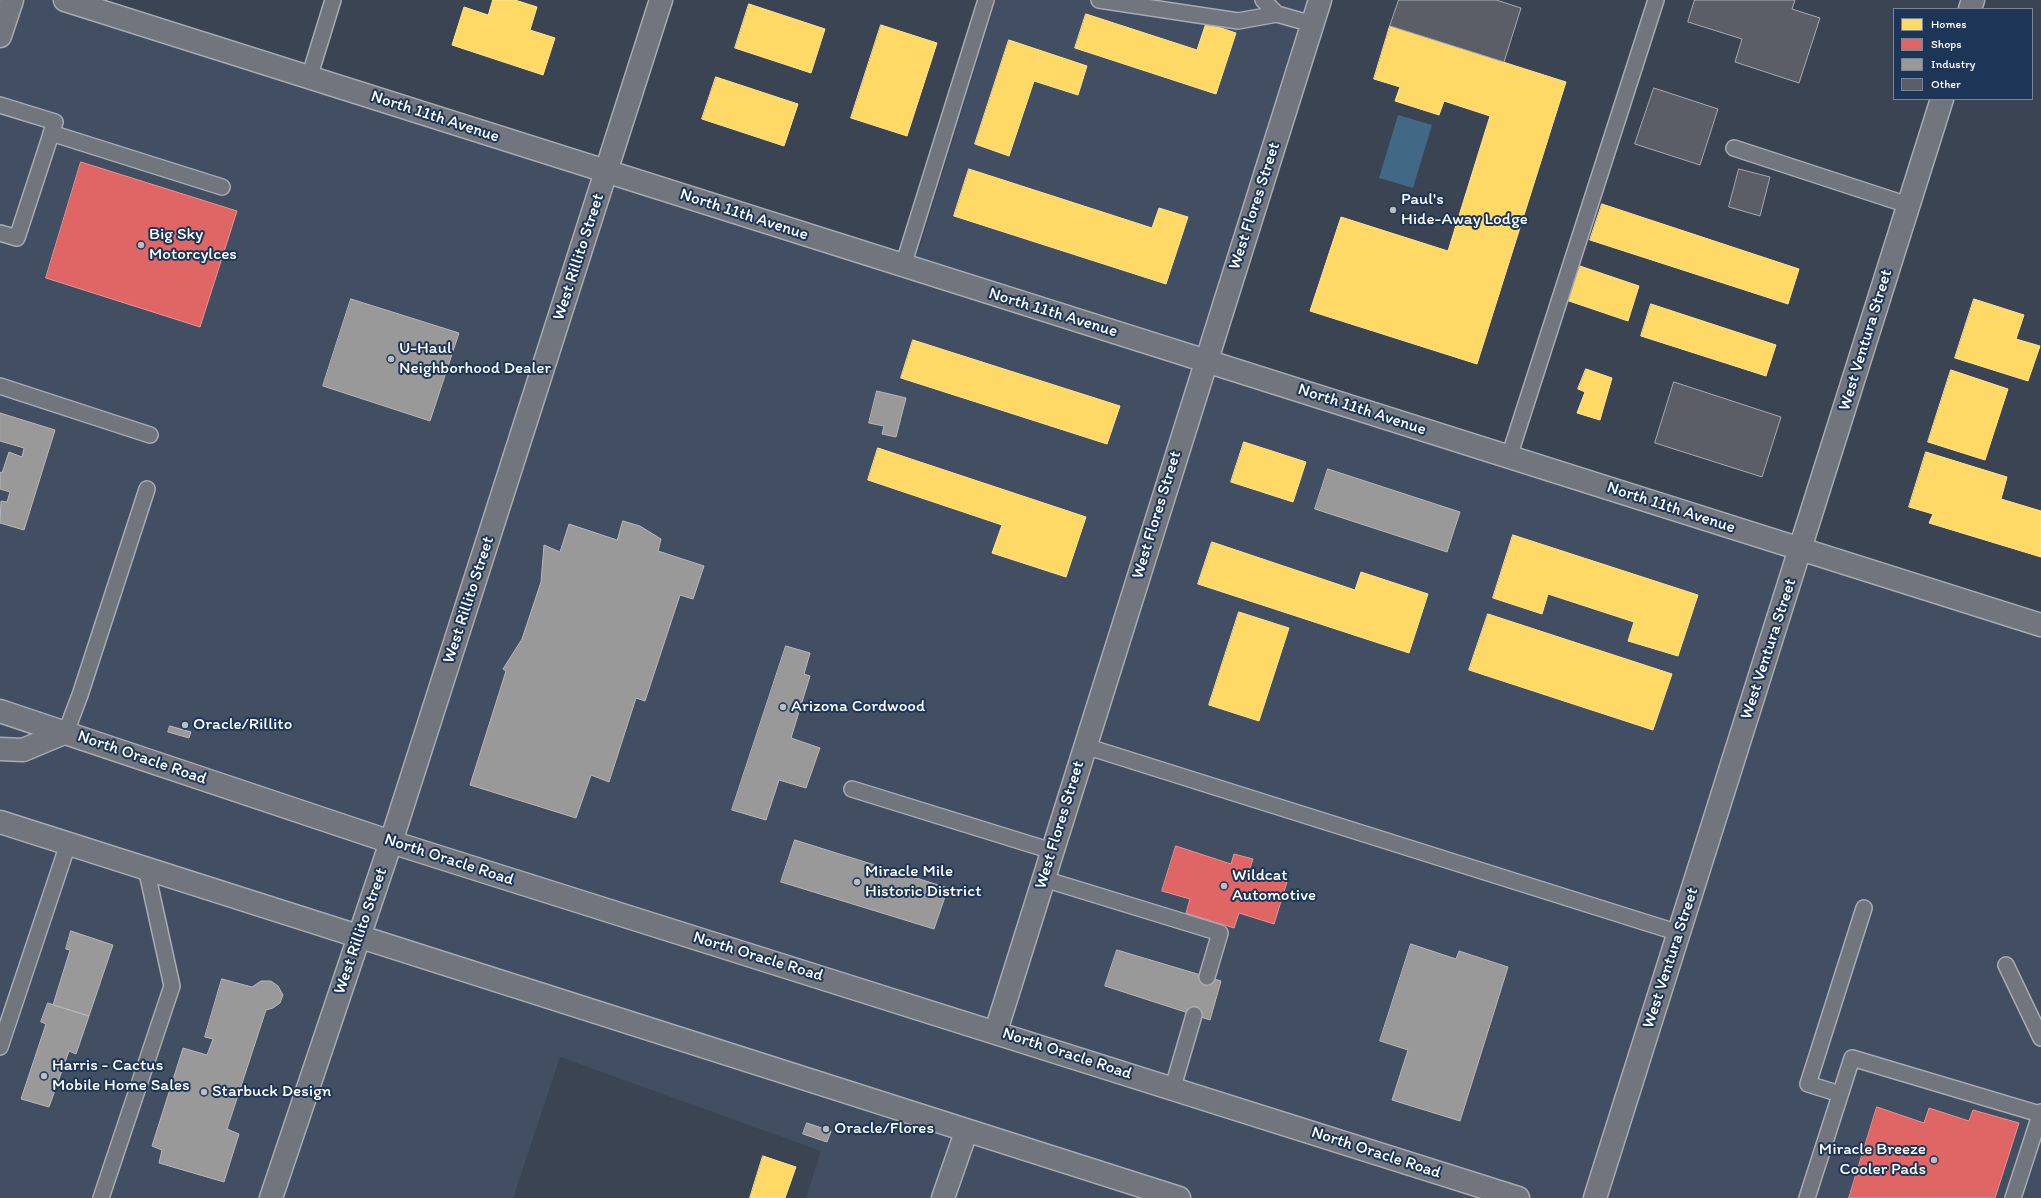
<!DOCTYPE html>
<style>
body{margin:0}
#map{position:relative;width:2041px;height:1198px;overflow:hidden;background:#3b4453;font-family:Itim,sans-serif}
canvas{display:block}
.legend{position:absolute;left:1893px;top:8px;width:140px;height:92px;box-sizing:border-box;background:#1d3557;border:1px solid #77869a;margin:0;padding:5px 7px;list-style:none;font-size:12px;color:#fff}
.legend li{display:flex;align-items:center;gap:8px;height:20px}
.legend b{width:20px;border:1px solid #77869a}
</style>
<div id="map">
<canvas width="2041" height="1198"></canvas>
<ul class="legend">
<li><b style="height:11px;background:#ffd966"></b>Homes</li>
<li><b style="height:11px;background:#e06666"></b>Shops</li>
<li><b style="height:11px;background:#999"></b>Industry</li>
<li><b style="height:11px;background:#5b5e66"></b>Other</li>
</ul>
</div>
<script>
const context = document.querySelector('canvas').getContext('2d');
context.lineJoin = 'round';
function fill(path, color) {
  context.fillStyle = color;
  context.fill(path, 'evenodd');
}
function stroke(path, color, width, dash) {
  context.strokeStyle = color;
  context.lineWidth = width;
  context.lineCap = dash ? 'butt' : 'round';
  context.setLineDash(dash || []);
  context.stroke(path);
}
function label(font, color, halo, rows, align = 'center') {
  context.font = font + ' Itim,sans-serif';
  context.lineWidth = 4;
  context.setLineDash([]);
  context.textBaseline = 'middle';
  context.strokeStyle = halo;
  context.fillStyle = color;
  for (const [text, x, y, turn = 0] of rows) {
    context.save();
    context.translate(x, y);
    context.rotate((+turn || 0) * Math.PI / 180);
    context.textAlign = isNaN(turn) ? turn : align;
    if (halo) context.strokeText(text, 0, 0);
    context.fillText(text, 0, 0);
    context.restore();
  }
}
fill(new Path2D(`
 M0 0H65L913 269 996 0H1320L1205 361 2041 625V1198H806L821 1151 560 1057 513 1198H0Z`), '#424e62');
fill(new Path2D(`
 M1398 115 1432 125 1413 188 1379 178Z`), '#416884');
const homes = new Path2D(`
 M493 0H515L537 7 530 30 555 38 543 75 452 45 464 7 488 15Z
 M749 4 825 29 811 73 735 48Z
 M1086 14 1197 50 1206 23 1236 33 1216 94 1075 48Z
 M881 25 937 43 907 136 851 118Z
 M1390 26 1566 82 1477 364 1310 311 1341 217 1448 251 1490 116 1444 101 1439 115 1395 101 1400 87 1374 79Z
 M1009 40 1087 66 1078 95 1034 81 1009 156 975 144Z
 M716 77 798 104 784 146 702 119Z
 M969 169 1152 228 1159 208 1188 217 1166 284 954 216Z
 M1602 204 1799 269 1788 304 1590 240Z
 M1577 265 1639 286 1628 321 1566 300Z
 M1974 299 2024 315 2016 339 2040 346 2028 381 1955 358Z
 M1651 304 1776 345 1766 376 1641 336Z
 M913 340 1120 406 1107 444 901 378Z
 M1586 369 1612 378 1600 420 1577 413 1585 392 1578 389Z
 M1951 370 2008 389 1985 460 1928 442Z
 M1244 442 1306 462 1293 502 1231 482Z
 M878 448 1086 517 1066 577 992 553 1002 525 868 480Z
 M1926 452 2007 477 2001 499 2041 511V557L1929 523 1933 514 1909 507Z
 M1513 535 1698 595 1678 656 1628 641 1634 622 1548 594 1542 614 1493 598Z
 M1212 542 1355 590 1361 572 1428 594 1409 653 1198 584Z
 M1239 612 1289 628 1259 721 1209 705Z
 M1488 614 1672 674 1653 730 1469 670Z
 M763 1156 796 1167 785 1198H750Z`);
fill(homes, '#ffd966');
stroke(homes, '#ffe494', 1);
const shops = new Path2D(`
 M81 162 237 211 200 327 46 278Z
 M1176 846 1231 864 1234 854 1253 859 1249 871 1287 882 1274 924 1239 913 1234 928 1186 913 1190 899 1162 891Z
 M1877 1107 1924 1123 1929 1108 1969 1121 1973 1110 2019 1123 1995 1198H1849Z`);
fill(shops, '#e06666');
stroke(shops, '#e99494', 1);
const industry = new Path2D(`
 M351 299 459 333 430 421 323 386Z
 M877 391 906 398 896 437 882 434 884 426 869 423Z
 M0 413 55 430 24 530 0 523 1 501 7 502 10 492 0 489V472L2 473 9 452 22 457 24 448 0 441Z
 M1328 469 1460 512 1447 552 1315 509Z
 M623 521 640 526 661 539 658 551 704 566 693 599 680 595 645 701 636 698 609 782 591 775 576 818 470 785 506 671 503 669 522 639 541 582 544 545 560 552 569 524 617 540Z
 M786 646 810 653 804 674 810 676 791 738 820 748 806 788 779 780 766 820 732 810Z
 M170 726 191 732 189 738 168 732Z
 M795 840 948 888 934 929 781 882Z
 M71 931 113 945 89 1016 53 1005 70 950 66 949Z
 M1411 944 1456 959 1459 951 1508 967 1460 1121 1392 1100 1408 1050 1380 1041Z
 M1117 950 1221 981 1210 1020 1105 986Z
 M222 979 252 987 261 981H271L278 986 283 995 280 1003 273 1008 266 1010 227 1129 239 1134 224 1182 159 1163 162 1150 152 1146 183 1048 207 1055 213 1039 205 1037Z
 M48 1003 89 1016 76 1054 69 1051 49 1107 21 1099 46 1024 41 1022Z
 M807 1123 831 1131 827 1142 803 1134Z`);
fill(industry, '#999');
stroke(industry, '#b8b8b8', 1);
const building = new Path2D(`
 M1399 0H1496L1521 8 1504 62 1390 26Z
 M1695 0H1795L1792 9 1820 18 1799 83 1735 62 1742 39 1688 22Z
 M1654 88 1718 109 1700 165 1635 144Z
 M1739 169 1770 177 1760 216 1729 207Z
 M1674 382 1781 417 1762 477 1655 443Z`);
fill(building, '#5b5e66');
stroke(building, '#a7abb2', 1);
const lane = new Path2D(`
 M1099 0 1238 21 1277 14 1312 24
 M1263 0 1277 14
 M309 78 333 0
 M0 105 55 122 17 238 0 233
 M51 133 222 187
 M1734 148 1908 205
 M903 266 986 0
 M0 386 150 435
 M1509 457 1656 0
 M66 732 80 695 147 489
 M1085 746 1679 933
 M852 789 1052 851
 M1044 879 1220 933 1207 977
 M2006 965 2041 1038
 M0 1047 68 844
 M1173 1087 1194 1015
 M1840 1094 1808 1084 1864 908
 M101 1198 172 986 146 868
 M1807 1198 1852 1058 2040 1114
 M2013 1198 2041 1112`);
const street = new Path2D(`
 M65 0 2041 625
 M1970 9 1973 0
 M0 36 12 0
 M996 1031 1320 0
 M271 1198 391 842 661 0
 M943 1198 966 1132
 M1595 1198 1942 99`);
const secondary = new Path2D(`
 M0 711 391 842 1518 1198
 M0 822 1179 1198`);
const primary = new Path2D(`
 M0 749 23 750 66 732`);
stroke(lane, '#a7abb2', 18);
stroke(street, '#a7abb2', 25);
stroke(secondary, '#a7abb2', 25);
stroke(primary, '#a7abb2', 25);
stroke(lane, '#70757e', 15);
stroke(street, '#70757e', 22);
stroke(secondary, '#70757e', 22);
stroke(primary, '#70757e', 22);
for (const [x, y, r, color] of [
 [1393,210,4,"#babec3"],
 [141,245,4,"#babec3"],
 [391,359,4,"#babec3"],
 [783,707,4,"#babec3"],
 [185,725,4,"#babec3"],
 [857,882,4,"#babec3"],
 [1224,886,4,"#babec3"],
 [44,1076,4,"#babec3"],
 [204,1092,4,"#babec3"],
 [826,1129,4,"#babec3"],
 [1934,1160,4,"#babec3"]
]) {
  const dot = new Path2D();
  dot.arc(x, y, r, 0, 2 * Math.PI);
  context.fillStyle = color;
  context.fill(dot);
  stroke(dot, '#1d3557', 1.5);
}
label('17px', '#fff', '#1d3557', [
 ["North 11th Avenue",435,117,18],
 ["West Flores Street",1255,206,-72],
 ["North 11th Avenue",744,215,18],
 ["West Rillito Street",579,257,-72],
 ["North 11th Avenue",1053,313,17],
 ["West Ventura Street",1866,340,-73],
 ["North 11th Avenue",1362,410,18],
 ["North 11th Avenue",1671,508,18],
 ["West Flores Street",1157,515,-73],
 ["West Rillito Street",469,600,-72],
 ["West Ventura Street",1769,649,-72],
 ["North Oracle Road",142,758,19],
 ["West Flores Street",1060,825,-73],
 ["North Oracle Road",449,860,18],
 ["West Rillito Street",361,931,-71],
 ["North Oracle Road",758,957,17],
 ["West Ventura Street",1671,958,-72],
 ["North Oracle Road",1067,1054,18],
 ["North Oracle Road",1376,1153,18]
]);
label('17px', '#fff', '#1d3557', [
 ["Paul's",1401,200],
 ["Hide-Away Lodge",1401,220],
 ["Big Sky",149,235],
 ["Motorcylces",149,255],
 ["U-Haul",399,349],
 ["Neighborhood Dealer",399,369],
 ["Arizona Cordwood",791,707],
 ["Oracle/Rillito",193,725],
 ["Miracle Mile",865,872],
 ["Historic District",865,892],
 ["Wildcat",1232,876],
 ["Automotive",1232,896],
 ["Harris - Cactus",52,1066],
 ["Mobile Home Sales",52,1086],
 ["Starbuck Design",212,1092],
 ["Oracle/Flores",834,1129],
 ["Miracle Breeze",1926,1150,"right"],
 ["Cooler Pads",1926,1170,"right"]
], 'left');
</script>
